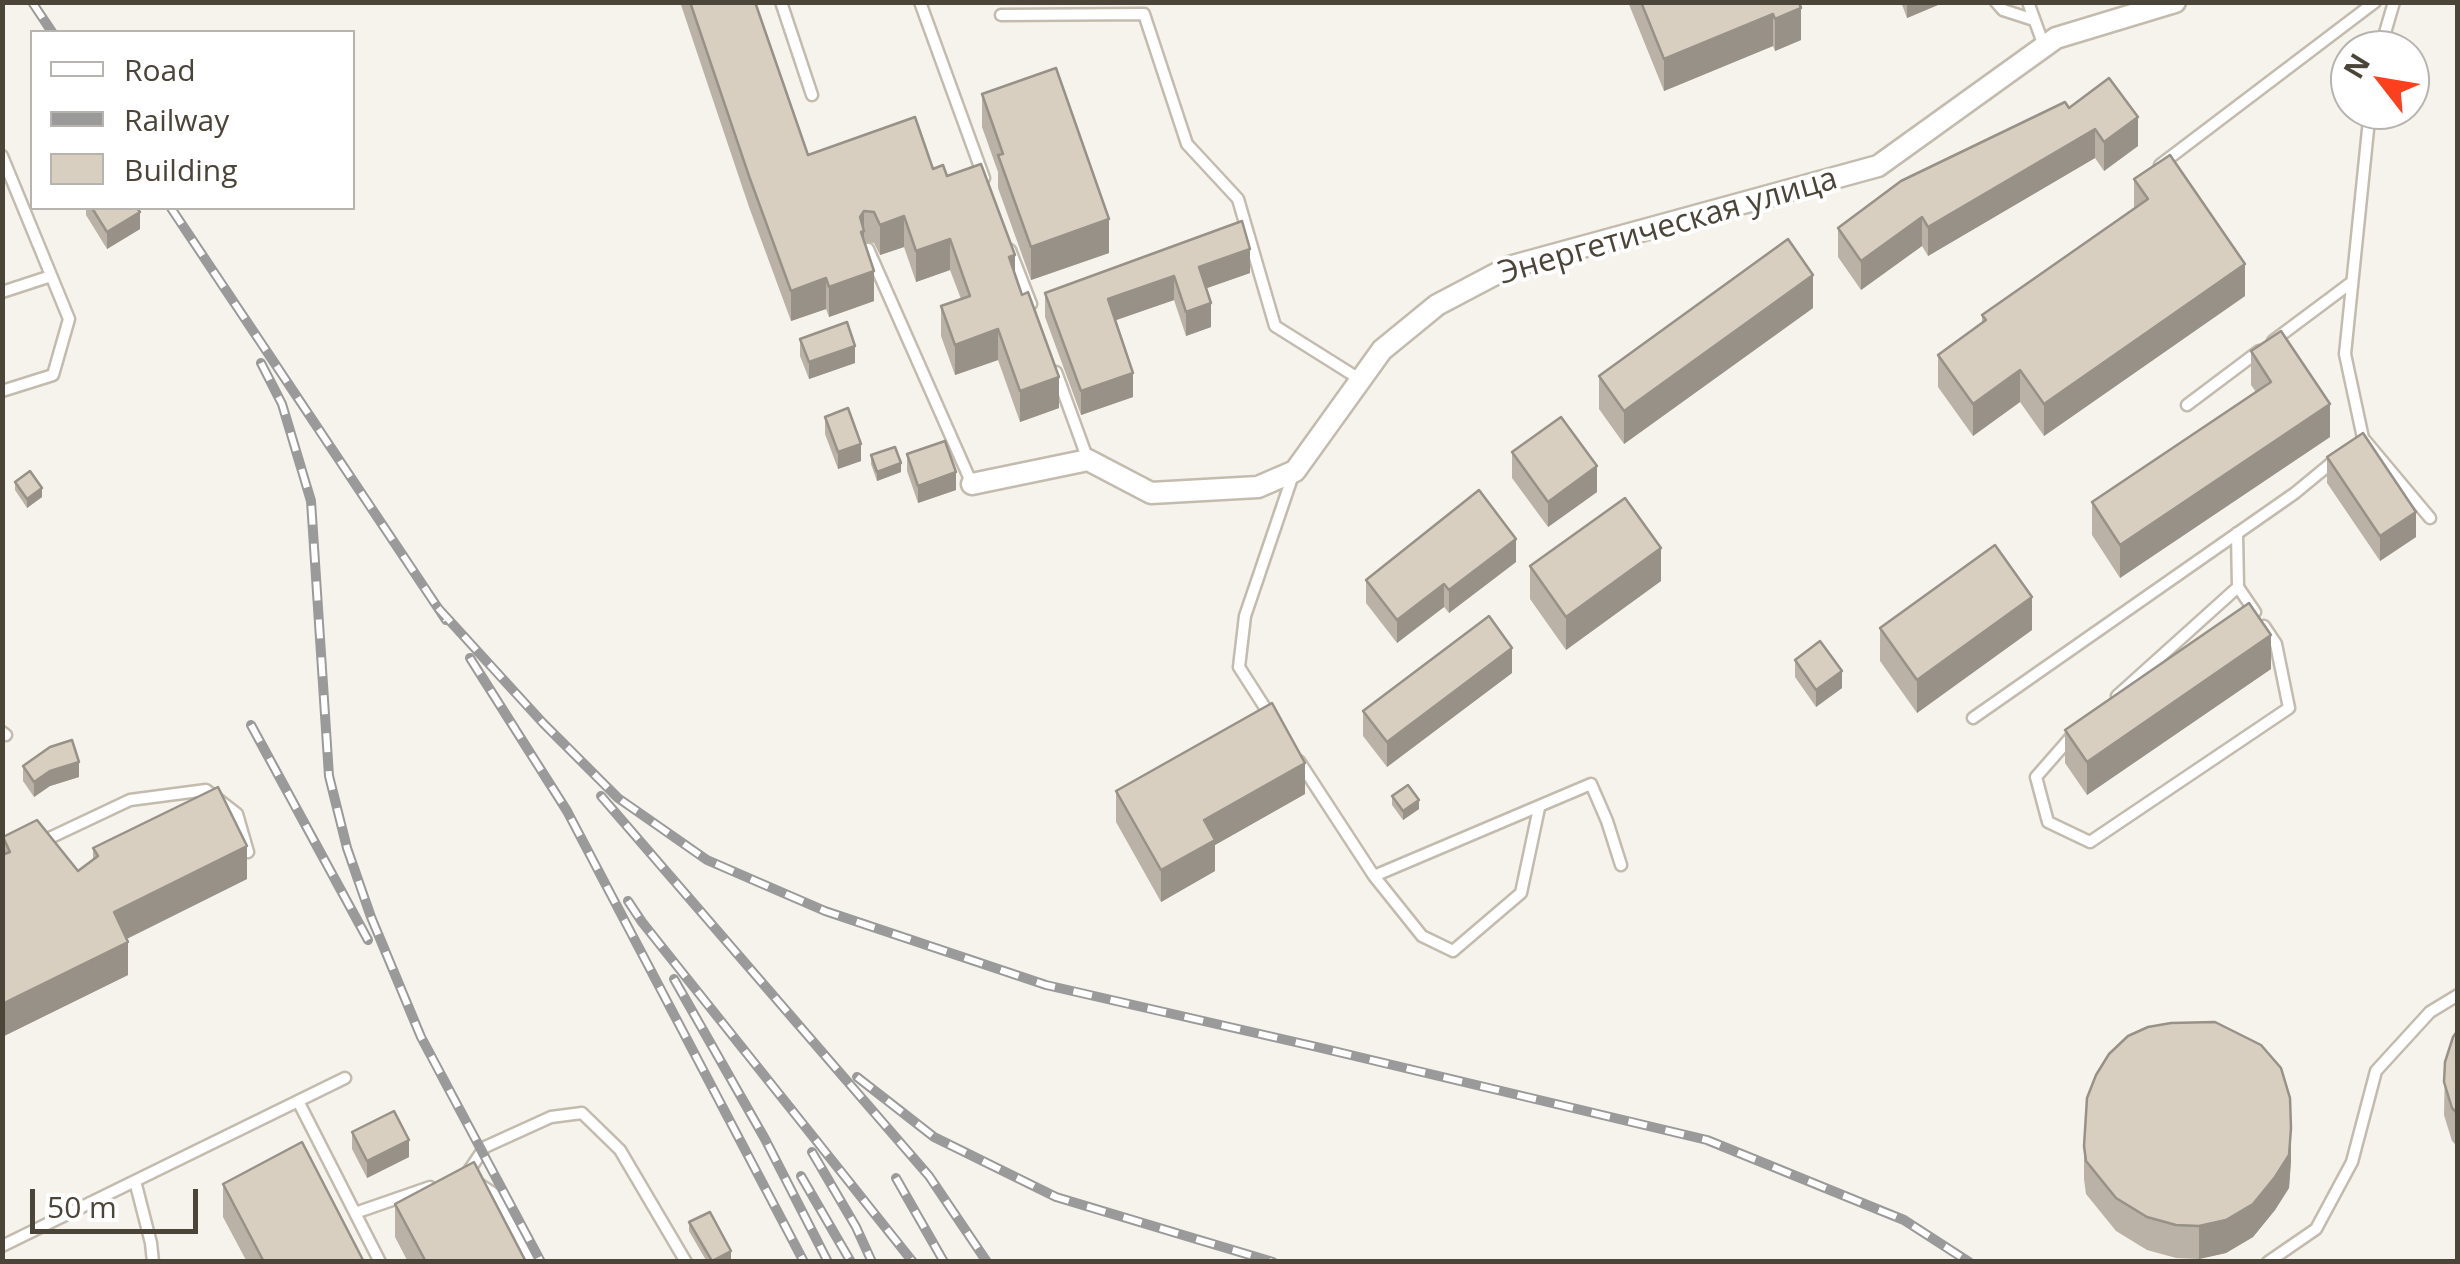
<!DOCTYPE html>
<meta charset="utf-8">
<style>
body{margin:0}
#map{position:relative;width:2460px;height:1264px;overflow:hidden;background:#f6f3ec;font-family:"Open Sans",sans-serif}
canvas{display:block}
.frame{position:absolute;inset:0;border:5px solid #4b4439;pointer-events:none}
.legend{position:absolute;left:30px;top:30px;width:325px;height:180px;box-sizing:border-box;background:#fff;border:2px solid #b7b4b0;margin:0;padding:12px 18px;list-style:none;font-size:30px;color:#4b4439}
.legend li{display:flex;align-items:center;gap:20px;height:50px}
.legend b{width:50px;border:2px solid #b7b4b0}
.north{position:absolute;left:2330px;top:30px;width:100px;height:100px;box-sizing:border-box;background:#fff;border:2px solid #b7b4b0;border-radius:50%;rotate:301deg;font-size:28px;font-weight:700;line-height:40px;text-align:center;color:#4b4439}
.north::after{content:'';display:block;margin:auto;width:35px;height:45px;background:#fc3f1d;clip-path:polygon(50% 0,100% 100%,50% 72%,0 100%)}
.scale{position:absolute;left:30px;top:1189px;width:168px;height:45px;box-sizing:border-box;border:5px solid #4b4439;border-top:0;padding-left:12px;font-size:30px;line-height:35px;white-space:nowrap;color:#4b4439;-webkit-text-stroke:8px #fff;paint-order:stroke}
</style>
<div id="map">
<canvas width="2460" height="1264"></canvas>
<div class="frame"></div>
<ul class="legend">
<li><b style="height:12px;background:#fff"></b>Road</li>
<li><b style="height:12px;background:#9a9a9a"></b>Railway</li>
<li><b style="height:28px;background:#d8cfc1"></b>Building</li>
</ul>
<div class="north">N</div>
<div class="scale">50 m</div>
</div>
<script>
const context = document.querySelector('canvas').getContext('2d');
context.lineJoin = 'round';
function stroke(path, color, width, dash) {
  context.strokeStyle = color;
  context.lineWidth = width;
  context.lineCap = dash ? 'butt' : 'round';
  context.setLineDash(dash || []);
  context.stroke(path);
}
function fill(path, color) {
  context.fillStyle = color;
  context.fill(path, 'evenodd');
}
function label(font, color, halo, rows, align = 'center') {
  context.font = font + ' "Open Sans",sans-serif';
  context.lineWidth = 8;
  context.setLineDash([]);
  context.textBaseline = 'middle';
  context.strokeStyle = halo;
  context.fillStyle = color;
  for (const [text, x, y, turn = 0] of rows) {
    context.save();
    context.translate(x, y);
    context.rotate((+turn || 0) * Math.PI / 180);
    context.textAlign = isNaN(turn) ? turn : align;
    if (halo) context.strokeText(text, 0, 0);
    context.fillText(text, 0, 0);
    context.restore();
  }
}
const lane = new Path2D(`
 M781 2 812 95
 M920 2 984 178
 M1996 2 2003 10 2034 20
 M2028 2 2044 46
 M1001 15 1144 14 1187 144 1238 199 1275 326 1361 380
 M2380 50 2394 2
 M2370 110 2345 354 2363 438 2430 518
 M2 156 69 319 53 375 2 391
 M2160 165 2375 2
 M868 249 972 484
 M1010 250 1031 304
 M2 292 51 276
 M2273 341 2352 282
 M1056 372 1088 460
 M2187 405 2259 351
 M2237 533 2238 587 2255 612
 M2117 696 2238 587
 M1271 717 1239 667 1245 616 1294 472
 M1973 718 2295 493 2335 460
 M2 732 6 735
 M2071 737 2036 777 2048 822 2090 842 2289 708 2276 644 2264 626
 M1299 761 1374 876 1422 936 1453 951 1521 893 1539 808
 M39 843 130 800 206 790 237 814 248 852
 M1374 876 1591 784 1607 821 1621 865
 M298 1101 380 1262
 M468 1172 485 1147 551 1117 582 1113 620 1150 686 1262
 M135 1181 151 1243 153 1262
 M479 1184 499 1197 533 1262
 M355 1213 430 1187
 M2 1246 345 1078
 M2268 1262 2316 1229 2352 1162 2376 1071 2430 1012 2458 995`);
const street = new Path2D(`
 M972 484 1088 460 1151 493 1258 487 1295 471 1382 350 1437 305 1509 267 1878 166 2056 38 2175 2`);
stroke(lane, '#c2bbae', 15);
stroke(street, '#c2bbae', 25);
stroke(lane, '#fff', 10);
stroke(street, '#fff', 20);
const rail = new Path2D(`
 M32 2 52 32
 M171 208 446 620
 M261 363 282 404 311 501 329 776 347 848 371 917 421 1037 541 1262
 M438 608 543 723 618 798 707 860 825 911 1046 985 1317 1047 1707 1140 1904 1220 1969 1262
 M470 658 567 811 804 1262
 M251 725 368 940
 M601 796 929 1176 987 1262
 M628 901 642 922 913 1262
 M674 979 765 1139 828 1262
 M857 1077 934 1137 1056 1197 1273 1262
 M812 1152 856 1227 872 1262
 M801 1176 851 1262
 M896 1178 944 1262`);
stroke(rail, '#9a9a9a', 10);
stroke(rail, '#fff', 6, [19]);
fill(new Path2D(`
 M680 2H755L808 155 933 169 947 176 1015 273 1059 408 1020 422 998 360 955 375 941 336V306L961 299 950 270 916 282 904 247 880 255 874 243 864 242 874 301 829 317 826 309 791 321 749 207Z
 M1628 2H1799L1801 40 1775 51 1773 46 1664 91Z
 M1901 2H1945L1907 18Z
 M982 94 1109 253 1031 280 998 188V172L982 127Z
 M2069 108 2138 146 2104 171 2095 158 1928 256 1922 246 1861 290 1838 257V228Z
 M2134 179 2245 296 2044 436 2020 402 1973 436 1938 387V355L1982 322V315L2134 209Z
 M86 208H137L140 229 107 249 86 215Z
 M1242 221 1250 273 1206 288 1211 327 1186 336 1174 300 1115 320 1133 397 1081 415 1045 317V293Z
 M1813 308 1624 444 1599 409V376Z
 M800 339 855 363 809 379 800 356Z
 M2251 351 2330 437 2120 578 2092 535V502L2256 392 2251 385Z
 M825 417 861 461 838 469 825 434Z
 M1512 452 1597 492 1548 527 1512 478Z
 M907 454 956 490 918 503 907 471Z
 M871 455 901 472 877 481 871 464Z
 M2327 457 2416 537 2380 561 2327 483Z
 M15 482 42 497 27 508 15 490Z
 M1516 562 1449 613 1444 607 1397 643 1366 603V580Z
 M1530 566 1661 581 1566 650 1530 599Z
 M1880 628 2032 630 1917 713 1880 661Z
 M1795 660 1842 688 1816 707 1795 677Z
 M2271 669 2087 795 2065 763V730Z
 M1512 673 1387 767 1363 736V711Z
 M23 766 79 777 50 786 34 797 23 781Z
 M1116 791 1305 794 1215 845V871L1161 902 1116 822Z
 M1392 796 1419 809 1403 820 1392 805Z
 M3 837 78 871 93 860V848L247 879 127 939 128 975 2 1037Z
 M2458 1030V1147L2452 1141 2444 1115 2445 1062Z
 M352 1132 409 1157 367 1178 352 1149Z
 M2084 1146 2291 1161 2289 1188 2275 1210 2253 1237 2226 1253 2199 1259 2176 1258 2147 1250 2116 1231 2086 1194 2084 1179Z
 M223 1184 364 1262H247L223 1217Z
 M395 1204 526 1262H408L395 1237Z
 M689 1222 731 1260 728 1262H707L689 1231Z`), '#bab2a6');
fill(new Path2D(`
 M1907 2H1945L1907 18Z
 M1801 8V40L1775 51V19Z
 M1773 14V46L1664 91V59Z
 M2138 117V146L2104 171V142Z
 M2095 129V158L1928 256V227Z
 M864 211V261L860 217Z
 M140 212V229L107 249V232Z
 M904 216V247L880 255V225Z
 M1922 217V246L1861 290V261Z
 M1109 219V253L1031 280V247Z
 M950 239V270L916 282V251Z
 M1250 249V273L1199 291V267Z
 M1015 255V286L1009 257Z
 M2245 264V296L2044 436V404Z
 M874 271V301L829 317V287Z
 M1813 275V308L1624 444V411Z
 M1174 276V300L1108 323V299Z
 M826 278V309L791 321V291Z
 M1211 303V327L1186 336V312Z
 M998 329V360L955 375V345Z
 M855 346V363L809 379V362Z
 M2020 370V402L1973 436V404Z
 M1133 373V397L1081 415V391Z
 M1059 377V408L1020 422V391Z
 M2330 404V437L2120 578V545Z
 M861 444V461L838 469V452Z
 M901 463V472L877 481V472Z
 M1597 466V492L1548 527V502Z
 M956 472V490L918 503V486Z
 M42 488V497L27 508V499Z
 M2416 512V537L2380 561V536Z
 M1516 539V562L1449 613V590Z
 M1661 548V581L1566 650V617Z
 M1444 584V607L1397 643V620Z
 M2032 597V630L1917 713V680Z
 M2271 635V669L2087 795V762Z
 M1512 648V673L1387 767V742Z
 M1842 671V688L1816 707V690Z
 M79 762V777L50 786 34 797V782L50 771Z
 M1305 763V794L1215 845V871L1161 902V870L1204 820Z
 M1419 800V809L1403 820V811Z
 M247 846V879L114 945V912Z
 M128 942V975L2 1037V1004Z
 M2291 1128V1161L2289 1188 2275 1210 2253 1237 2226 1253 2199 1259V1226Z
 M409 1140V1157L367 1178V1161Z
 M731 1251V1260L728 1262H712Z`), '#979187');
const building = new Path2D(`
 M690 2H755L808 155 915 117 933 169 943 165 947 176 981 164 1015 255 1009 257 1022 295 1028 292 1059 377 1020 391 998 329 955 345 941 306 970 296 950 239 916 251 904 216 880 225 874 212 864 211 860 217 864 231 861 232 874 271 829 287 826 278 791 291 749 176Z
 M1641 2H1799L1801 8 1775 19 1773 14 1664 59Z
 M1056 68 1109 219 1031 247 998 155 1003 154 982 94Z
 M2109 78 2138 117 2104 142 2095 129 1928 227 1922 217 1861 261 1838 228 1901 181 2065 102 2069 108Z
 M2170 155 2245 264 2044 404 2020 370 1973 404 1938 355 1986 320 1982 315 2148 199 2134 179Z
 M92 208H137L140 212 107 232Z
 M1242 221 1250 249 1199 267 1211 303 1186 312 1174 276 1108 299 1133 373 1081 391 1045 293Z
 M1788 239 1813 275 1624 411 1599 376Z
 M847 322 855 346 809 362 800 339Z
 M2281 331 2330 404 2120 545 2092 502 2271 382 2251 351Z
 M848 408 861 444 838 452 825 417Z
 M1561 417 1597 466 1548 502 1512 452Z
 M2363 433 2416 512 2380 536 2327 457Z
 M945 441 956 472 918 486 907 454Z
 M895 447 901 463 877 472 871 455Z
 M30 471 42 488 27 499 15 482Z
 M1479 490 1516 539 1449 590 1444 584 1397 620 1366 580Z
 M1625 498 1661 548 1566 617 1530 566Z
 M1995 545 2032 597 1917 680 1880 628Z
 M2249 603 2271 635 2087 762 2065 730Z
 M1489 616 1512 648 1387 742 1363 711Z
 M1820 641 1842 671 1816 690 1795 660Z
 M1272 703 1305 763 1204 820 1215 840 1161 870 1116 791Z
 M72 740 79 762 50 771 34 782 23 766 50 747Z
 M1408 785 1419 800 1403 811 1392 796Z
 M218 787 247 846 114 912 128 942 2 1004V855L10 852 3 837 37 820 78 871 98 856 93 848Z
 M2215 1022 2261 1045 2281 1068 2290 1098 2291 1128 2289 1155 2275 1177 2253 1204 2226 1220 2199 1226 2176 1225 2147 1217 2116 1198 2086 1161 2084 1146 2087 1098 2096 1075 2109 1054 2128 1036 2148 1027 2171 1023Z
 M2458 1030V1114L2452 1108 2444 1082 2445 1062 2453 1037Z
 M394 1111 409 1140 367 1161 352 1132Z
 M302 1142 364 1262H264L223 1184Z
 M474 1162 526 1262H426L395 1204Z
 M710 1212 731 1251 712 1261 689 1222Z`);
fill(building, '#d8cfc1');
stroke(building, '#979187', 2.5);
label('32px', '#4b4439', '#fff', [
 ["Энергетическая улица",1668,227,-16]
]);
</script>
